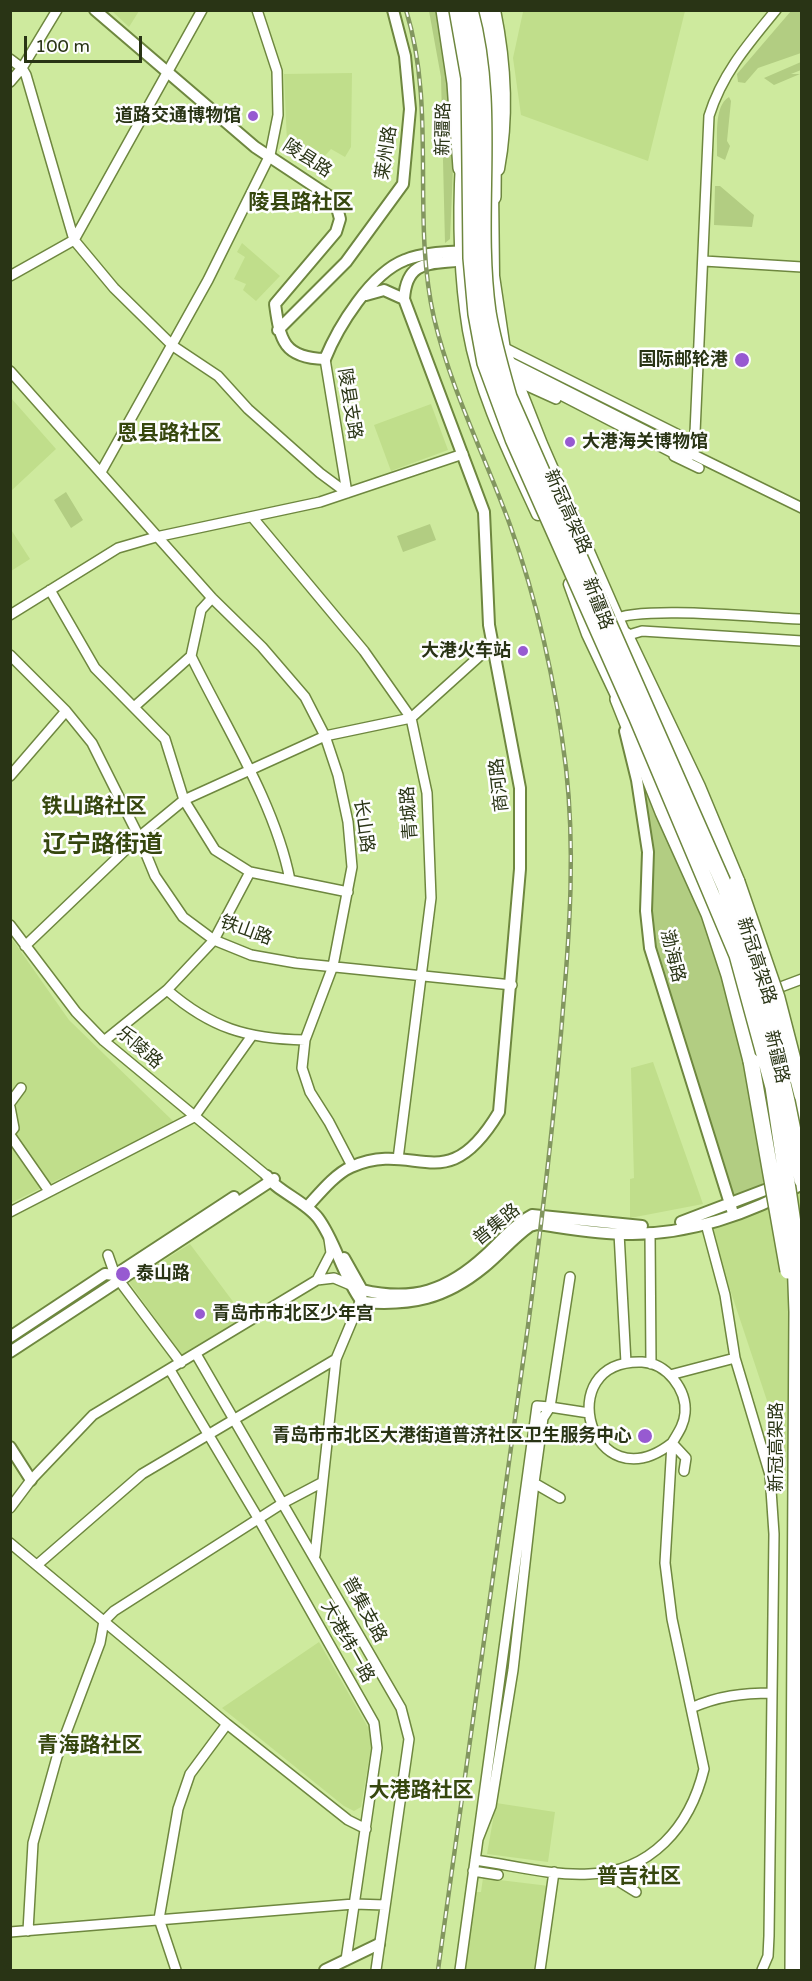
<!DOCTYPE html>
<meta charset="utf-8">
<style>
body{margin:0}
#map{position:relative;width:812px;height:1981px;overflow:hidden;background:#ceea9e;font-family:"Varela Round",sans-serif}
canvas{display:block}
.frame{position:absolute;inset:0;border:12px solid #293415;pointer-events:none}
.scale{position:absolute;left:24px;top:36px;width:118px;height:27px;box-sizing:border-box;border:3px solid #293415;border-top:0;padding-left:8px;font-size:18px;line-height:21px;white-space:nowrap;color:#293415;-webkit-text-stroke:4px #fefefe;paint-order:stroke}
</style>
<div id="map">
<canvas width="812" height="1981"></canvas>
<div class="frame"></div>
<div class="scale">100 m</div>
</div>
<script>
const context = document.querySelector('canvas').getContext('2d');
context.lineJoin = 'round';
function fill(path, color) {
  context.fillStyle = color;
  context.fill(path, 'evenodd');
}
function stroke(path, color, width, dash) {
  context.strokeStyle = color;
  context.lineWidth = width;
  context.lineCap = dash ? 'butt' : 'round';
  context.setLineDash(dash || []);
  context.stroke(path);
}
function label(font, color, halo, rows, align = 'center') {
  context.font = font + ' "Varela Round","Noto Sans SC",sans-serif';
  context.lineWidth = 5;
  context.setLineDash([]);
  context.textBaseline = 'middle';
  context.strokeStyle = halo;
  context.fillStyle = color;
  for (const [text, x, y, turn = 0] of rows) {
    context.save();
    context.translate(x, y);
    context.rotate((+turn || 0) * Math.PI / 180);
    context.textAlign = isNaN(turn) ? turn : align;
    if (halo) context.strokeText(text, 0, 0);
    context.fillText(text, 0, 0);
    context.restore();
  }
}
fill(new Path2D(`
 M112 11H139L129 27Z
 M529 11H685L648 161 521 115 513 58 523 12Z
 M352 73 351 147 345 157 331 149 315 167 297 157 287 143 284 74Z
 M242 243 280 276 256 301 243 290 246 284 234 279 245 257 237 252Z
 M11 398 56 449 11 491H10Z
 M431 404 448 450 391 471 374 425Z
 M10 528 30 559 11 571H10Z
 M10 936 69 1020 174 1122 11 1203Z
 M653 1062 703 1204 630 1218V1179L634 1178 631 1068Z
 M801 1192V1535L786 1458 710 1229Z
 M190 1244 246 1319 183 1357 129 1282Z
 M319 1642 369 1729 371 1748 361 1807 354 1811 344 1806 222 1708Z
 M496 1803 555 1812 548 1862 487 1854Z
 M483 1878 549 1886 535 1970H463L474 1892H481Z`), '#c0de8b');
fill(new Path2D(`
 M429 11H437L444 44 454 144 450 239 445 243 441 77Z
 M791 11H801V53L758 68 745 83 738 82 737 74Z
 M801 62V70L791 74H800L774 85 764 78Z
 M729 97 731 101 727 141 730 146 725 160 717 156C718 140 713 106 729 97Z
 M715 186H720L754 215 752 227 714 225Z
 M66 492 83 520 71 528 54 500Z
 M430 524 436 540 403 552 397 536Z
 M639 772 703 913 735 1012 766 1176 762 1184 737 1195 730 1193 653 940 649 836Z`), '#b2cd82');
const minor = new Path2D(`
 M776 10C748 44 722 74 709 116L694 455 802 508
 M10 59 22 68 26 75 74 240 114 288 173 346 218 376 248 409 320 473 347 493
 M10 82 22 68 57 10
 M704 261 802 267
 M10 276 74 240 202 10
 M503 347 679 435 694 455 673 453 520 374 513 375
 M325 359 347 493
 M508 361 674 445
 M10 371 212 598 262 647 305 697 325 736 338 775 348 822 352 867 333 966 305 1040 302 1068 310 1092 329 1122 352 1166
 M514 380 556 399
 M674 456 699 468
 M101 472 208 280 270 155 278 115 277 71 257 10
 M253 518 364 651 411 718 427 793 431 898 398 1159
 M50 590 95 668 165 739 184 800 215 850 250 872 348 892
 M10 615 118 548 156 537 320 502 463 454
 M613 620C639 605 765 618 802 619
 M622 637 642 631 802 641
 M10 655 66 711 92 743 139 837 155 876 183 917 214 940 251 955 296 963 512 985
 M191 656C225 726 275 803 290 880
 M134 707 191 656 201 610 212 598
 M10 776 66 711
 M10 925 76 1012 104 1041 267 1176
 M25 946 139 837 184 800 325 736 411 718 493 644
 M167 990C211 1028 247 1039 305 1040
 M770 991 802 979
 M104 1041 167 990 214 940 250 872
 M10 1103 21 1088
 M10 1107 14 1128 10 1133
 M10 1135 49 1191
 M10 1212 194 1117 251 1037
 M706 1224 725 1295 735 1358 770 1475 774 1534 769 1936 768 1956 762 1970
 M619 1233 626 1363
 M650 1233 651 1364
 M108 1255 115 1275 181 1363
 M317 1280 331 1253 329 1239
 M196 1354 401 1708 409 1739 376 1970
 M170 1370 258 1518 374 1723 377 1748 346 1960
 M670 1375 735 1358
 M672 1443 686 1458 684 1471
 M560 1498 534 1483 543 1418 550 1407 589 1413
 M10 1508 31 1480 93 1415 317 1280 334 1278 353 1286
 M10 1543 227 1724 348 1820 366 1829
 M315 1555 336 1359 362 1297
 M37 1565 142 1474 336 1359
 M691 1708C718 1696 743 1693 772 1693
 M478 1839 537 1406 550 1407 570 1277
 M475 1860C512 1865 551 1876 589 1874 651 1872 690 1827 704 1769L672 1619 665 1563 672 1443C678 1433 684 1425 685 1413 687 1390 667 1363 642 1362 549 1359 591 1506 672 1443
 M473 1871 498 1875
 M614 1871 615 1879 636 1892
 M28 1931 33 1843 57 1757 100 1643 104 1621 114 1611 283 1503 321 1483
 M10 1932 354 1904 385 1905
 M176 1970 159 1919 178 1809 190 1774 227 1724
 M460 1970 478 1839 491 1806 513 1670 534 1483
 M540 1970 554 1872`);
const tertiary = new Path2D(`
 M95 10 255 147 335 200 340 219 336 232 275 304C280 341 284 358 325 359 338 327 371 273 405 260 418 254 454 250 469 252
 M366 295 384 290 404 299
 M278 330 346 262 403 184 410 109 405 56 393 10
 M625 731 637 780 648 852 646 911 650 948 732 1210
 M267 1176C275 1190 305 1201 318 1218 336 1242 342 1275 362 1302 411 1306 445 1299 484 1267 500 1254 513 1238 530 1226L537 1224C566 1228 598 1234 628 1234 687 1235 751 1214 802 1184
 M307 1207C319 1194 335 1174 351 1167 417 1138 445 1202 499 1112L520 869V788L489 625 484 512 404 299C407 255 435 266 470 259
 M681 1222 778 1185
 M344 1258 362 1290C413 1302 447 1291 486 1255 500 1242 514 1225 532 1215L642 1226
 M10 1337 105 1274 115 1275 234 1197
 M10 1352 274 1179
 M10 1447 31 1480
 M325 1970 379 1944`);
const secondary = new Path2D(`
 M494 10C505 64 508 115 498 169
 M462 161C459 216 460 275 469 330 480 394 511 455 538 514
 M492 188 493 276 504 350 541 444 628 643
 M570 584 588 634 622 706
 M794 1085 802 1119`);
const trunk = new Path2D(`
 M444 10 455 83 461 168
 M485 10 494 67 493 197
 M625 635 697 786 737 882
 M618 699 663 812 709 914 729 975 751 1061`);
stroke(minor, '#6e873f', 12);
stroke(tertiary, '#6e873f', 14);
stroke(secondary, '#6e873f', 15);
stroke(trunk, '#6e873f', 18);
stroke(minor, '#fff', 9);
stroke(tertiary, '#fff', 10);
stroke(secondary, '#fff', 12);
stroke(trunk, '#fff', 15);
const rail = new Path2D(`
 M406 10C437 110 411 217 434 318 451 390 485 456 510 525 538 603 556 686 566 768 575 848 570 928 563 1008 555 1114 542 1220 528 1326 498 1541 468 1756 438 1970`);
stroke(rail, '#82965f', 4.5);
stroke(rail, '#fefefe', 2, [7]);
const trunkBridge = new Path2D(`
 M457 10 469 78 471 258 476 314 485 363 513 439 637 718 737 955 773 1087 794 1230 797 1312 793 1970
 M470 10C497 109 474 212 488 312 493 342 501 369 509 397L725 887C761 983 785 1079 802 1180
 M737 882 777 998 802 1095
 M751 1061 788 1271`);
stroke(trunkBridge, '#6e873f', 18, []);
stroke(trunkBridge, '#fff', 15);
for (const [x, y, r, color] of [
 [253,116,6,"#975ad1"],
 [742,360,8,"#975ad1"],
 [570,442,6,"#975ad1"],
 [523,651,6,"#975ad1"],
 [123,1274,8,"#975ad1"],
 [200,1314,6,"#975ad1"],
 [645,1436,8,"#975ad1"]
]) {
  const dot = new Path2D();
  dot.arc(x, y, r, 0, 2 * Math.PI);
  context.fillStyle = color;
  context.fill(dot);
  stroke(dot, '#fefefe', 2);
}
label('bold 18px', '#293415', '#fefefe', [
 ["道路交通博物馆",241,116],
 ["国际邮轮港",728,360],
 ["大港海关博物馆",582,442,"left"],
 ["大港火车站",511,651],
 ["泰山路",136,1274,"left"],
 ["青岛市市北区少年宫",212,1314,"left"],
 ["青岛市市北区大港街道普济社区卫生服务中心",632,1436]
], 'right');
label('18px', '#293415', '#fefefe', [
 ["新疆路",444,129,-89],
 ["莱州路",387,153,-81],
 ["陵县路",307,159,33],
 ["陵县支路",349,404,81],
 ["新冠高架路",567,512,66],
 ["新疆路",597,604,69],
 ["商河路",500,785,-96],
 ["青城路",410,813,-94],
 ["长山路",363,826,82],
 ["铁山路",246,931,20],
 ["渤海路",672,956,76],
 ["新冠高架路",756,961,72],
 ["乐陵路",139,1048,41],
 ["新疆路",776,1057,77],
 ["普集路",497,1225,-39],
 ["新冠高架路",777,1447,-90],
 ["普集支路",364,1610,61],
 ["大港纬一路",347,1642,61]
]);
label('bold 21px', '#36470e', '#fefefe', [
 ["陵县路社区",301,203],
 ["恩县路社区",169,434],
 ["铁山路社区",94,807],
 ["青海路社区",90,1746],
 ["大港路社区",421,1791],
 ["普吉社区",639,1877]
]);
label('bold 24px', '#36470e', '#fefefe', [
 ["辽宁路街道",103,846]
]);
</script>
